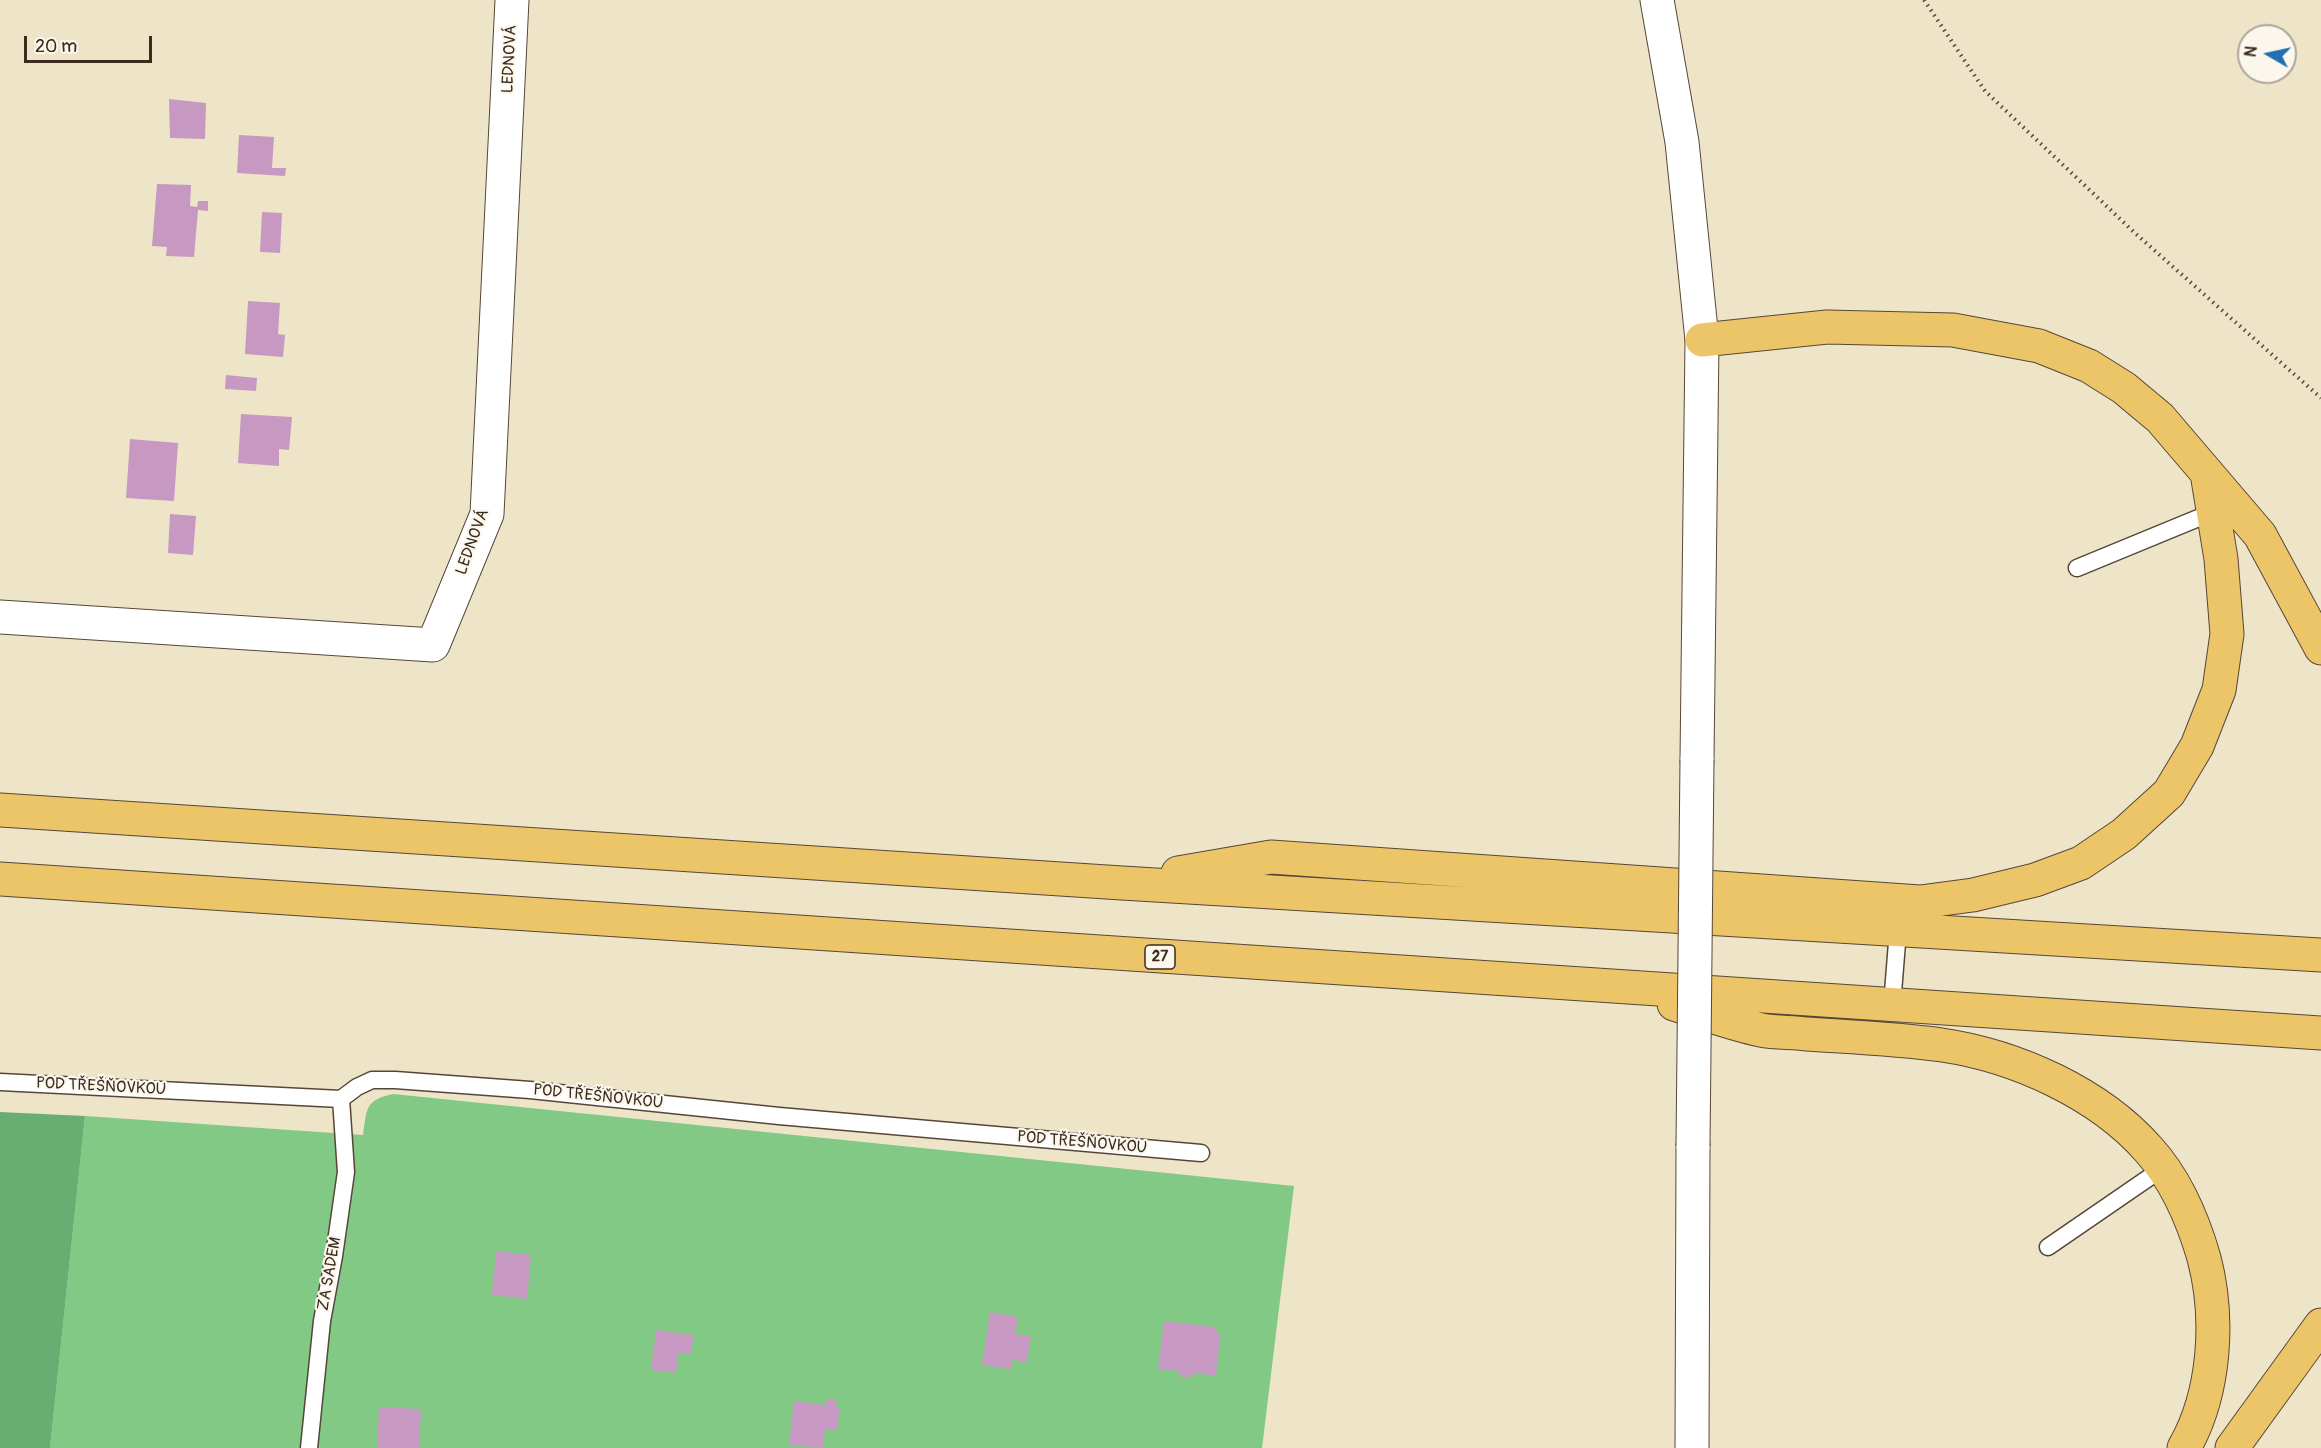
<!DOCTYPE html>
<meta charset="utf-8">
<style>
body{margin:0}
#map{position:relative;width:2321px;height:1448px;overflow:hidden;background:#eee5c8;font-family:Pangolin,sans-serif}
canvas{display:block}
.north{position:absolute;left:2237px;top:24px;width:60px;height:60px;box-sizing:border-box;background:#fbf7ec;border:2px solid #aea59a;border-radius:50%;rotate:279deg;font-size:16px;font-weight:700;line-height:24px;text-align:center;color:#3b2a1e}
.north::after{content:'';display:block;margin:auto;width:21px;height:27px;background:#1f6fb2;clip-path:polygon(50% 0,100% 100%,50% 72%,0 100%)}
.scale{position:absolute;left:24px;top:36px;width:128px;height:27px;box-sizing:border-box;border:3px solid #3b2a1e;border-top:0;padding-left:8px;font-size:18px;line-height:21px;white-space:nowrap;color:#3b2a1e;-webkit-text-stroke:4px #fbf7ec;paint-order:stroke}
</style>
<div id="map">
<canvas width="2321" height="1448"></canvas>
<div class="north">N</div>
<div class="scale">20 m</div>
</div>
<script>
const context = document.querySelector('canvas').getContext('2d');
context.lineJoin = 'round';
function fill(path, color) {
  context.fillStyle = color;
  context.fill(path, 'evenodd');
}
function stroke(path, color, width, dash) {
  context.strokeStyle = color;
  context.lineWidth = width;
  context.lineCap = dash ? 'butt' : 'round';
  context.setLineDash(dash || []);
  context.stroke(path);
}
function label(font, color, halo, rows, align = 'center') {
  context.font = font + ' Pangolin,sans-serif';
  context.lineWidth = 4.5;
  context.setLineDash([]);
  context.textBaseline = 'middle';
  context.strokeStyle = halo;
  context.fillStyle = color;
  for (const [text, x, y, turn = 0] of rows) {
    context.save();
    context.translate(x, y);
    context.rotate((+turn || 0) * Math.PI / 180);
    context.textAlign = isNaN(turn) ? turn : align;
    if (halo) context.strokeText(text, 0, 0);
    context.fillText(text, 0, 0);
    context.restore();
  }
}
fill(new Path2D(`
 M393 1094 1294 1186 1262 1448H50L85 1116 363 1135C367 1110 364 1100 393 1094Z`), '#81c985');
fill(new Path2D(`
 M0 1112 85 1116 50 1448H0Z`), '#68ad72');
fill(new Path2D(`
 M169 99 206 103 205 139 170 138Z
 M239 135 274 137 272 168H286L285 176 237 173Z
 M157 184 191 185 190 206 197 207 198 201H208V211L198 210 194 257 166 256 167 247 152 246Z
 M262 212 282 213 280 253 260 252Z
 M248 301 280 303 278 334 285 335 283 357 245 354Z
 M226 375 257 378 256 391 225 389Z
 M241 414 292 417 289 450 279 449V466L238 463Z
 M130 439 178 443 174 501 126 498Z
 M170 514 196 516 193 555 168 553Z
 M496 1251 531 1255 527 1299 492 1295Z
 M990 1312 1018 1317 1015 1334 1031 1336 1027 1362 1012 1360 1011 1369 982 1365Z
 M1164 1321 1214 1327 1220 1336 1216 1376 1196 1373 1189 1378 1182 1377 1178 1371 1158 1369Z
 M656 1330 694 1335 691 1354 678 1353 676 1373 651 1370Z
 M827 1398 837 1400 836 1407H840L837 1430 825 1429 823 1448 789 1445 794 1401 826 1405Z
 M379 1407 421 1409 419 1448H377Z`), '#c698c2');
const service = new Path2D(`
 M2077 568 2213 512
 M1892 1005 1898 930
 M0 1082 341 1099 357 1087 372 1080H395L530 1090 779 1116 1201 1153
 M2048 1247 2163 1168
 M309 1448 322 1321 334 1256 346 1172 341 1099`);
const minor = new Path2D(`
 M0 617 433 645 487 514 512 0`);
const tertiary = new Path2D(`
 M1657 0 1682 142 1702 340 1697 760
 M1692 1448 1693 1146`);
const trunk = new Path2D(`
 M1702 340 1827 327 1953 330 2039 346 2089 366 2124 388 2160 418 2260 535 2321 648
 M0 810 1122 883 2321 955
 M1178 873 1271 857 1920 902 1973 895 2035 880 2081 863 2124 834 2169 793 2197 746 2219 690 2227 634 2221 559 2207 473
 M0 879 2321 1033
 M1674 1004C1703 1013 1732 1024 1761 1030 1776 1033 1792 1032 1806 1034 1851 1037 1898 1039 1942 1045 2016 1056 2099 1093 2149 1150 2176 1180 2193 1220 2204 1258 2220 1319 2215 1394 2184 1448
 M2232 1448 2321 1325`);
stroke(service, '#564638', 19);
stroke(minor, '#564638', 35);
stroke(tertiary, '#564638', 35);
stroke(trunk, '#564638', 35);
stroke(new Path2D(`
 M1924 0 1985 91 2136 234 2321 398`), '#564638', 4, [1.5, 4.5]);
stroke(service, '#fff', 16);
stroke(minor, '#fff', 33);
stroke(tertiary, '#fff', 33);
stroke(trunk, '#ecc569', 33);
const tertiaryBridge = new Path2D(`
 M1693 1146 1697 760`);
stroke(tertiaryBridge, '#564638', 35, []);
stroke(tertiaryBridge, '#fff', 33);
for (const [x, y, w] of [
 [1160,957,30]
]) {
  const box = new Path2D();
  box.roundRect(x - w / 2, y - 12, w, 24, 4.5);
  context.fillStyle = '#fbf7ec';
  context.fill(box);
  stroke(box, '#3b2a1e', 1.5);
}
label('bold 15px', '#3b2a1e', null, [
 ["27",1160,957]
]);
label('16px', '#3b2a1e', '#fbf7ec', [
 ["LEDNOVÁ",510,59,-87],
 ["LEDNOVÁ",473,542,-70],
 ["POD TŘEŠŇOVKOU",101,1087,3],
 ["POD TŘEŠŇOVKOU",598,1097,6],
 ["POD TŘEŠŇOVKOU",1082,1143,5],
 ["ZA SADEM",330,1274,-80]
]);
</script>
